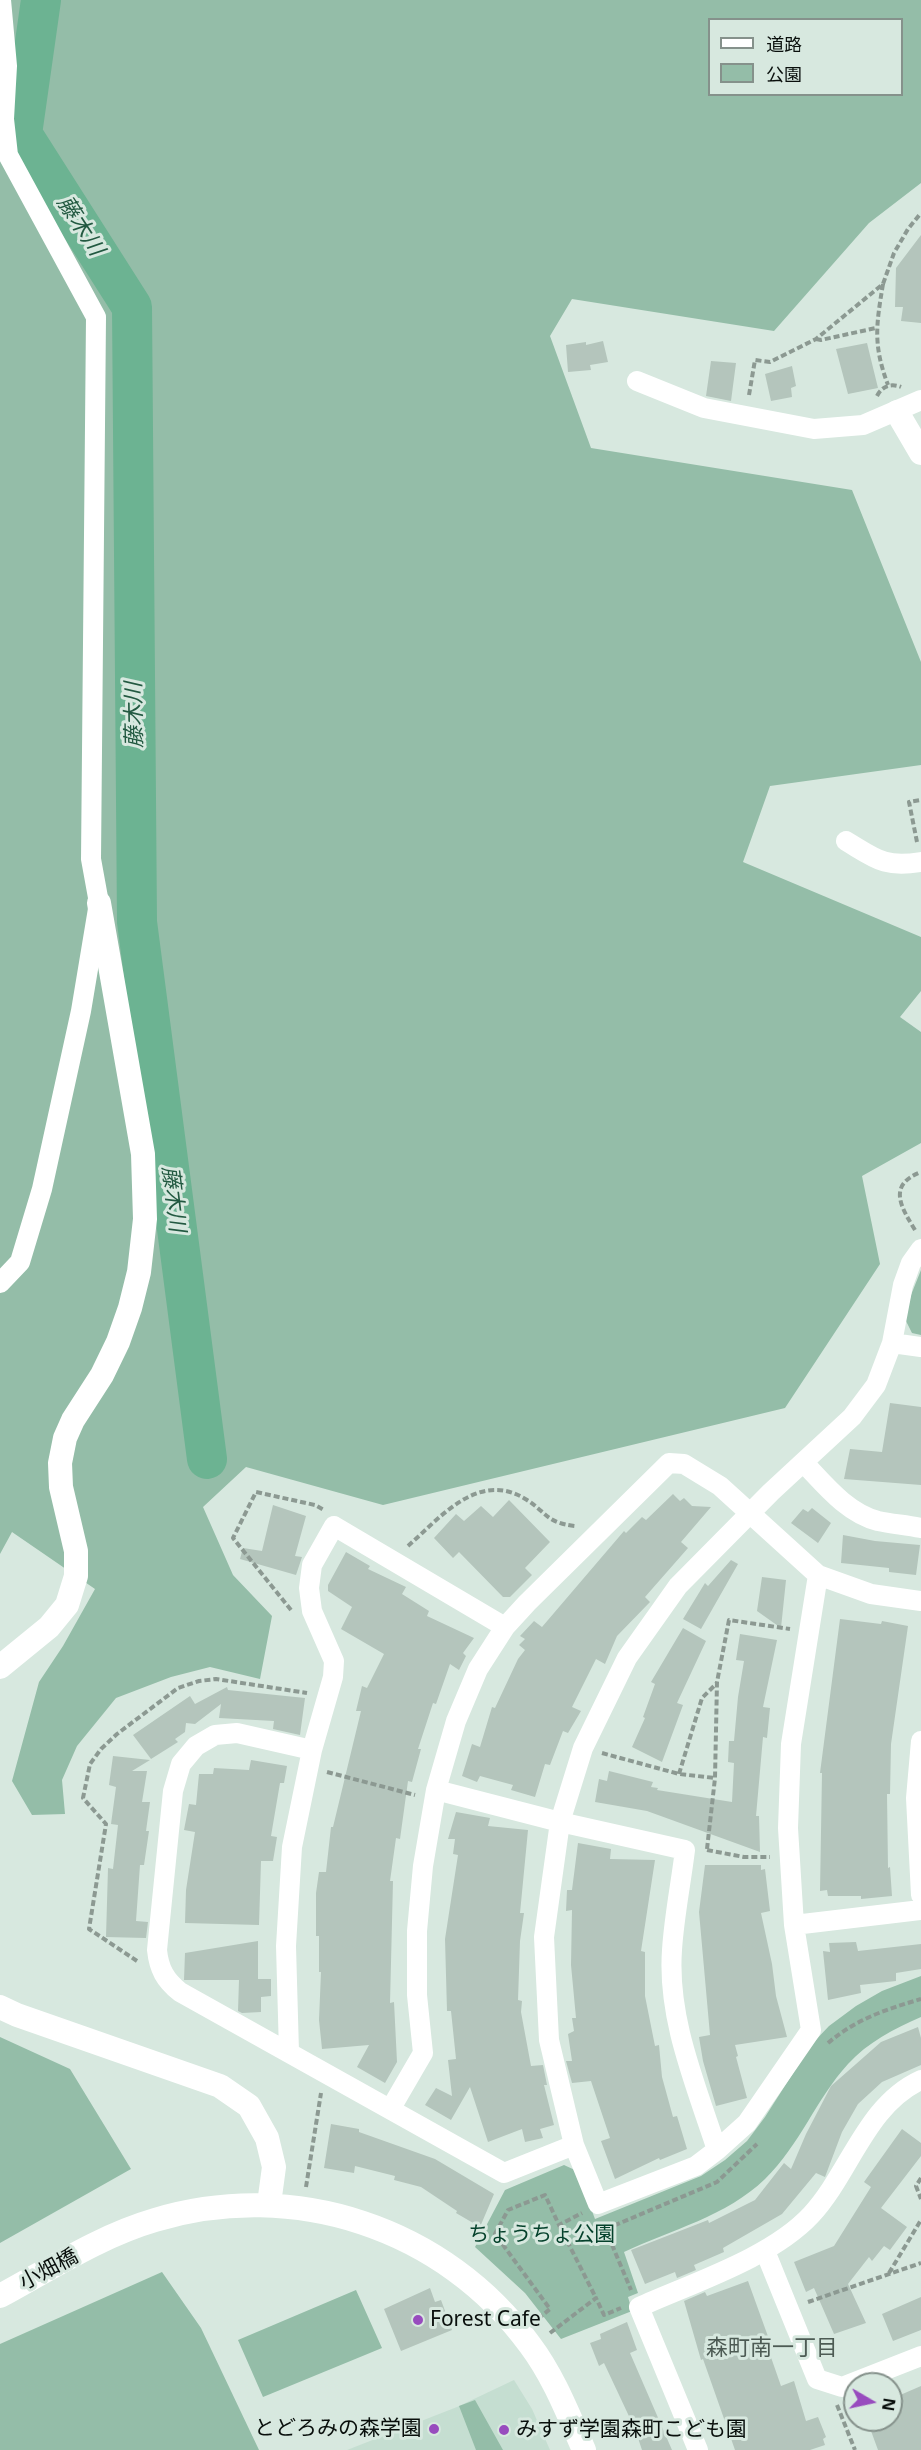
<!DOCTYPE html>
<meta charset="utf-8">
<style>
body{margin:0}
#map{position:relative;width:921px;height:2450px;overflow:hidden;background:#d7e8df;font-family:"Noto Sans","Noto Sans JP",sans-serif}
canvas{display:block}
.legend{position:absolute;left:708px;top:18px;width:195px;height:78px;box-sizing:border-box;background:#d7e8df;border:2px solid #85918b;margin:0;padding:8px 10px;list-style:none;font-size:18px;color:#090f0c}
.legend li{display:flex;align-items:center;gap:12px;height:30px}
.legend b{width:30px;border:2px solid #85918b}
.north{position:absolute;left:843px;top:2372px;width:60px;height:60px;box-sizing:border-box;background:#d7e8df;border:2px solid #85918b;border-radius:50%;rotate:99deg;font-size:16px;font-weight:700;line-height:24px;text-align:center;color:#090f0c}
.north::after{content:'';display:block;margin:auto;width:21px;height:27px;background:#984cbe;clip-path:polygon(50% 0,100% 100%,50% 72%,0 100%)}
</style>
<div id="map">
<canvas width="921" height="2450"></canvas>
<ul class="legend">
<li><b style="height:8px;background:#fff"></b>道路</li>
<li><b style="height:16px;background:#94bda8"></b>公園</li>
</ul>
<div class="north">N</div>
</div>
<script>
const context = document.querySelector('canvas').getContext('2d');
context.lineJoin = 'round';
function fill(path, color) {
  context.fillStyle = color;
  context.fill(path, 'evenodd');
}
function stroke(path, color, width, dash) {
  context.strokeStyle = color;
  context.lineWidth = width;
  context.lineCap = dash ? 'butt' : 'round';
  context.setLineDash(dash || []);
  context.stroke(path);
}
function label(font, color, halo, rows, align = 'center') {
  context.font = font + ' "Noto Sans","Noto Sans JP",sans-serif';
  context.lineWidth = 6;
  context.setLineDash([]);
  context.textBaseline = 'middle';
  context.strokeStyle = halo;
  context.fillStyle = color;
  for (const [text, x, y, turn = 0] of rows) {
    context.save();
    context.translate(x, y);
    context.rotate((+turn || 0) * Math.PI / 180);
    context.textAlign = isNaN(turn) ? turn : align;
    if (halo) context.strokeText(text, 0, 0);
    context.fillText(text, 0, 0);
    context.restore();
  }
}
fill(new Path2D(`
 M514 2380 532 2409 550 2450H347L457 2407Z`), '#c5ded1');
fill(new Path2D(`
 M0 0H921V183L869 223 774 331 572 299 550 336 591 448 852 490 921 662V765L770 786 743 862 921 937V991L900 1017 921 1032V1143L862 1176 880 1264 785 1408 383 1505 246 1467 203 1507 233 1575 272 1616 260 1679 210 1667 171 1677 116 1698 77 1746 62 1780 65 1814 32 1815 12 1781 39 1682 63 1646 95 1589 12 1532 0 1554ZM710 20H902V94H710Z
 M921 1270V1335L912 1333 905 1319 911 1295Z
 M921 1976V2017C894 2029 868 2042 848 2064 816 2099 800 2145 765 2179 727 2216 671 2230 624 2252L638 2293 628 2297 632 2311 561 2339 525 2293 475 2247 505 2190 564 2165 577 2171 595 2219 701 2176 725 2160 747 2141 765 2117 811 2045 829 2026 856 2006 882 1991Z
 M0 2037 70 2069 131 2169 0 2243Z
 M162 2272 201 2328 259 2450H0V2344Z
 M356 2290 382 2348 263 2397 238 2340Z
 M475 2400 503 2450H476L459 2406Z`), '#94bda8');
stroke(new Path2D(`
 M41 0 22 134 132 307 137 922 207 1459`), '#6cb392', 40);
fill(new Path2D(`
 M921 235V323L901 321 903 307H895L896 268Z
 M603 341 608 362 590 365 591 370 568 372 566 345 586 342V345Z
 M867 343 878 388 848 394 836 349Z
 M711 361 736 363 731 401 706 396Z
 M792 366 796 386 791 388 792 397 771 401 765 374Z
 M890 1403 921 1407V1485L844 1479 850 1449 882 1452Z
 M673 1494 680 1501 684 1498 692 1506 711 1507 681 1542 688 1548 645 1597 650 1602 617 1636 605 1664 596 1659 572 1707 581 1711 568 1733 563 1731 550 1765 545 1764 535 1797 511 1790 513 1785 480 1776 477 1782 462 1776 472 1744 480 1747 492 1707 495 1708 518 1659 525 1650 519 1645 525 1639 520 1636 534 1621 542 1627 624 1531 626 1533 642 1517 646 1520Z
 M509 1500 550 1542 525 1568 532 1575 510 1597H503L459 1552 453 1558 434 1538 456 1514 464 1521 481 1506 493 1517Z
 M273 1505 306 1516 295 1556 302 1557 296 1575 240 1559 243 1548 262 1551Z
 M812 1508 831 1523 818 1543 791 1523 803 1509 808 1512Z
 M843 1535 875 1541 920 1545 916 1575 889 1572V1568L841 1563Z
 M346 1552 370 1566 368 1569 406 1587 402 1594 429 1611 427 1616 474 1638 463 1653 466 1656 459 1670 450 1664 436 1704 433 1703 418 1749H421L412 1782 408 1781 400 1839 396 1838 390 1881H393L390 2003 394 2002 397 2062 385 2083 357 2067 369 2045 322 2049 319 2020 321 1972H319V1936H316V1893L319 1872H326L331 1827H333L361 1711H356L362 1686 367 1688 384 1654 341 1629 352 1607 328 1591V1585Z
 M731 1560 738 1564 701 1629 683 1619 705 1583 708 1586Z
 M762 1577 786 1580 781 1628 757 1611Z
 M840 1619 881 1624 882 1621 908 1626 891 1744 890 1794H887L888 1868 890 1867 892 1896 861 1899V1896H828L827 1890 820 1891 822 1773H820Z
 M683 1628 706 1641 677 1703 683 1705 662 1762 632 1747 645 1718 643 1717 655 1684 651 1682Z
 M740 1634 777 1640 763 1707 770 1708 767 1738 763 1737 756 1816H759L760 1852 647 1811 595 1802 599 1779 607 1781 609 1771 653 1782 651 1787 658 1788 657 1790 732 1802 734 1763 728 1762 729 1741H734L738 1697 744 1661 736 1660Z
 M227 1687 228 1690 305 1698 300 1735 273 1729 274 1721 219 1718 221 1704 195 1724 186 1723 185 1732 175 1739 178 1742 151 1759 133 1735 190 1696 195 1704Z
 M113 1756 150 1760 132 1771H147L142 1802H150L146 1831H149L144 1865H140L136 1921 148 1922 146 1938 106 1937 108 1868 113 1869 118 1825 111 1824 116 1787 109 1785Z
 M251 1760 287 1766 284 1783H280L271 1836 277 1837 273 1861H261L259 1925 185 1923 186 1890 195 1832 184 1830 189 1804 196 1805 199 1774H213L214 1768 249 1770Z
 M456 1812 490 1818 488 1826 528 1830 520 1913H524L520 1941 518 2000 522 2001 521 2012 531 2066 543 2065 547 2085H544L554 2125 540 2129 543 2138 525 2142 522 2129 488 2142 470 2087 451 2120 425 2105 436 2088 452 2096 448 2060 456 2059 451 2011H447L445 1939 458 1855 453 1854 455 1839H448Z
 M578 1843 611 1849 610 1859 655 1860 641 1951 645 1952V1996L655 2046 659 2045 662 2077 673 2117 677 2116 687 2149 660 2160 659 2158 615 2179 601 2141 610 2138 591 2081 572 2083 566 2061H572L568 2034 574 2031 572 2018H576L571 1965 572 1910 566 1911 567 1890H572Z
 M705 1865H761V1870L765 1869 770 1911 761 1913 772 1964 776 1996 787 2037 735 2045 738 2056 736 2057 747 2098 716 2106 703 2061 699 2037 710 2035 699 1912Z
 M258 1941V1979H271V1996L261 1997V2012L242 2013 238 2011 239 1980H184L185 1953Z
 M856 1942 858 1951 921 1944V1969L896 1973V1981L860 1985 861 1993 828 2000 823 1951 830 1952 829 1943Z
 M918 2027 921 2038V2065L882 2082 858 2104 842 2132 825 2177 816 2173 782 2214 723 2248 724 2252 694 2265 696 2270 677 2278 675 2272 645 2284 631 2250 708 2220 709 2223 755 2200 784 2163 791 2169 806 2134 831 2086 881 2042Z
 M331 2124 359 2129V2132L435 2159 494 2194 480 2227 456 2213 457 2211 421 2187 394 2180 395 2176 355 2166 354 2173 324 2168Z
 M902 2129 921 2143V2156L881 2208 907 2227 890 2250 884 2246 872 2261 869 2257 848 2284 866 2323 834 2334 814 2288 806 2292 794 2262 834 2246 871 2187 864 2182Z
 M748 2281 770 2342 766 2343 781 2386 794 2381 806 2421 818 2417 826 2437 823 2439 825 2445 810 2450H735L703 2359 701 2360 684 2301 705 2292 707 2296Z
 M430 2288 435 2302 441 2300 452 2330 401 2351 384 2309Z
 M921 2297V2330L893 2341 882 2314Z
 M627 2322 637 2350 630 2353 672 2450H642L635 2429 604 2363 599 2366 590 2343 601 2339 600 2334Z
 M921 2386V2450H878L867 2420H891V2399Z`), '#b4c5bc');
stroke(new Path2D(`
 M883 284C876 326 873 345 888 385
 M816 339 821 340 876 328
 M749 395 755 360 770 362 816 339 883 284 894 253 908 229 921 213
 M877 396C882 386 891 383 901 387
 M917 842 909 802 921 800
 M915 1230C901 1207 887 1185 921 1172
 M408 1546C441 1517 479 1469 527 1500 547 1513 547 1523 575 1526
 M291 1610 233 1538 256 1492 315 1505 324 1510
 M602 1753 679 1774 715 1778
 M327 1772 415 1795
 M679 1774 702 1698 717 1683
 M707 1849 715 1778 717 1682 729 1620 790 1629
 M707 1850 744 1857H770
 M137 1961 89 1929 106 1824 83 1798 90 1764 101 1749 117 1734 178 1688 199 1681 216 1679 307 1693
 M828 2043C856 2019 887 2009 921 1999
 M921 2178 916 2186 921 2199
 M306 2187 321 2093
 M559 2225 596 2298
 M605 2228 631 2290
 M606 2229 717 2182 757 2144
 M889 2273 921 2220
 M808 2302 921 2263
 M538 2319 550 2309 495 2234 508 2210 545 2195 559 2225 582 2213
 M550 2333 596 2298 604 2315 621 2308
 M837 2405 855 2450`), '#8c9992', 4, [6, 3]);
stroke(new Path2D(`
 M637 381 704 408 814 429 863 425 921 400
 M846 841C876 859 884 868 921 862
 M0 1283 20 1262 42 1189 81 1011 99 903 91 859 96 317 8 155 4 119 7 66 1 0
 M892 1343 921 1347
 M804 1463C825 1485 847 1513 878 1521 892 1524 907 1525 921 1528
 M818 1575 791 1744 788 1828 794 1925 811 2030 747 2123 717 2150 696 2166 598 2204 574 2145 549 2040 544 1937 560 1822 583 1748 627 1658 678 1586 771 1492 852 1417 876 1385 892 1343 903 1285 911 1263 921 1249
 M921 1741 916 1798 921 1895
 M312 1750 237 1733 215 1735 196 1746 181 1764 173 1791 157 1950C159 1969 165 1980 180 1992L504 2173 574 2145
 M436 1790 560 1822 685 1850C681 1883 674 1917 672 1950 667 2019 696 2085 717 2150
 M794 1925 921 1910
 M289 2052 286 1946 292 1847 312 1750 333 1677 334 1661 312 1611 309 1588 312 1565 334 1526 505 1627
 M391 2108 423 2053 417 1995V1931L423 1866 436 1790 456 1721 478 1669 505 1627 527 1603 669 1463 684 1464 720 1486 818 1575 871 1594 921 1601
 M765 2251 817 2379 842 2387 921 2356
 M698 2450 639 2307C692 2283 771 2258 811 2215 850 2173 866 2105 921 2080`), '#fff', 20);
stroke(new Path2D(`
 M897 412 921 453
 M0 1667 49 1627 67 1605 76 1576V1551L61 1487 60 1463 65 1438 73 1420 102 1375 118 1342 130 1308 139 1272 145 1219 143 1154 99 903
 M0 2007 17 2015 220 2086 249 2106 267 2138 274 2167 269 2204
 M0 2296C50 2269 100 2236 155 2220 294 2178 445 2228 530 2345 554 2377 568 2414 584 2450`), '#fff', 24);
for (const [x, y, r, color] of [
 [418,2320,6,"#984cbe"],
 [434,2429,6,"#984cbe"],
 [504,2430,6,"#984cbe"]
]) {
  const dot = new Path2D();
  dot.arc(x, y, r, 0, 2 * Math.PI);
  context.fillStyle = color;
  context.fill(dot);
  stroke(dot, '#d7e8df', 2);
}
label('21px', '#05422c', '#d7e8df', [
 ["ちょうちょ公園",542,2235]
]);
label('21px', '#090f0c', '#d7e8df', [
 ["小畑橋",49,2270,-28]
]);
label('21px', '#090f0c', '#d7e8df', [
 ["Forest Cafe",430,2320],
 ["とどろみの森学園",422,2429,"right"],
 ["みすず学園森町こども園",516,2430]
], 'left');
label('italic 22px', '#225941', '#d7e8df', [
 ["藤木川",80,226,57],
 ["藤木川",135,715,-91],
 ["藤木川",173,1199,83]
]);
label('22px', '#4d5b54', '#d7e8df', [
 ["森町南一丁目",772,2349]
]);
</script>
